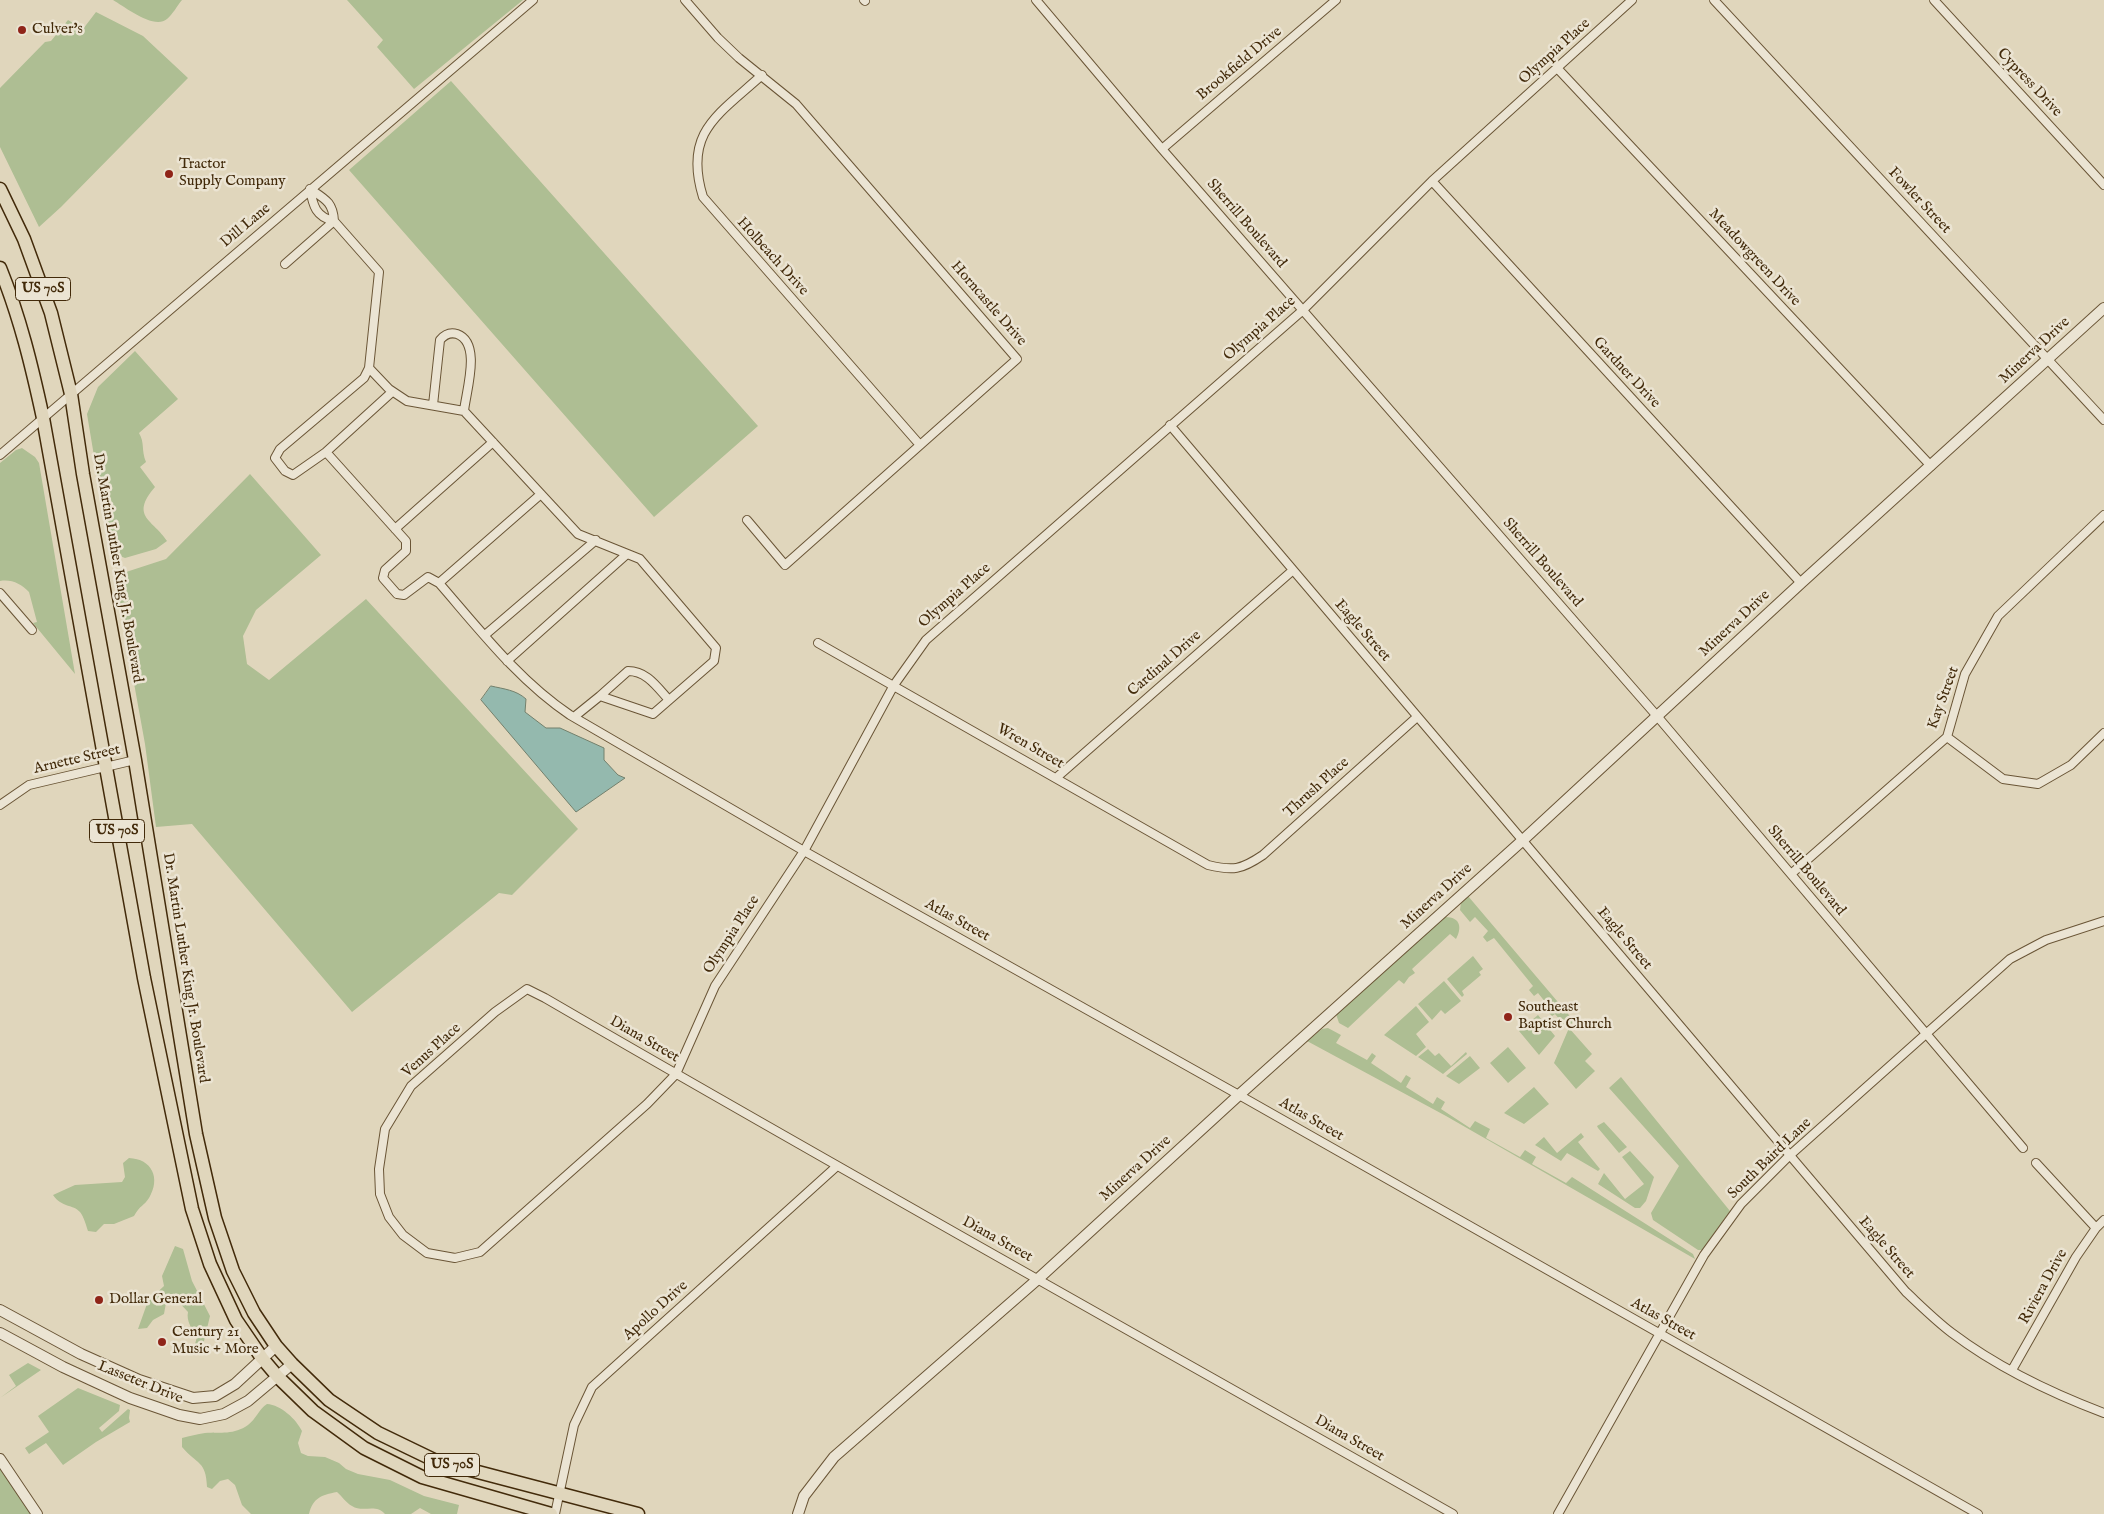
<!DOCTYPE html>
<style>
body{margin:0}
canvas{display:block;background:#e0d6bc}
</style>
<canvas width="2104" height="1514"></canvas>
<script>
const context = document.querySelector('canvas').getContext('2d');
context.lineJoin = 'round';
function fill(path, color) {
  context.fillStyle = color;
  context.fill(path, 'evenodd');
}
function stroke(path, color, width, dash) {
  context.strokeStyle = color;
  context.lineWidth = width;
  context.lineCap = dash ? 'butt' : 'round';
  context.setLineDash(dash || []);
  context.stroke(path);
}
function label(font, color, halo, rows, align = 'center') {
  context.font = font + ' "IM FELL English",serif';
  context.lineWidth = 5;
  context.setLineDash([]);
  context.textBaseline = 'middle';
  context.strokeStyle = halo;
  context.fillStyle = color;
  for (const [text, x, y, turn = 0] of rows) {
    context.save();
    context.translate(x, y);
    context.rotate((+turn || 0) * Math.PI / 180);
    context.textAlign = isNaN(turn) ? turn : align;
    if (halo) context.strokeText(text, 0, 0);
    context.fillText(text, 0, 0);
    context.restore();
  }
}
fill(new Path2D(`
 M113 0H182C177 6 173 14 167 19 154 30 125 7 113 0Z
 M347 0H523L414 89 377 47 383 40Z
 M96 12 143 36 188 78 61 207 39 227 0 147V88L45 42 51 41 68 20 83 29Z
 M451 81 758 426 654 517 349 170Z
 M135 351 178 399 139 433C145 443 141 450 146 462L140 467 155 487C129 517 154 520 167 541L156 549 125 558 110 552 87 414 98 387Z
 M22 448 35 457 39 463 75 674 33 623 37 622 29 592C21 584 12 579 0 581V463L16 450Z
 M250 474 321 555 256 610 243 636 247 664 269 680 366 599 578 829 512 895 499 893 352 1012 192 824 156 827 145 744 117 589 123 573 166 559Z
 M1468 896 1574 1021 1567 1028 1555 1014 1552 1016 1547 1011 1550 1008 1538 993 1534 996 1529 990 1533 986 1494 938 1487 942 1483 937 1488 931 1475 917 1470 922 1460 910 1461 902Z
 M1445 917C1461 917 1462 928 1456 939L1450 934 1412 969 1415 973 1409 977 1404 984 1399 980 1348 1028 1339 1023 1336 1014Z
 M1473 956 1483 969 1479 972 1481 975 1462 991 1464 995 1462 997 1447 979Z
 M1444 981 1461 1001 1445 1014 1441 1010 1432 1020 1418 1004Z
 M1416 1006 1429 1022 1416 1034 1426 1047 1416 1056 1384 1035Z
 M1538 1015 1555 1036 1539 1055 1519 1031Z
 M1328 1028 1341 1035 1336 1043 1367 1060 1372 1053 1376 1056 1371 1063 1401 1083 1406 1075 1411 1078 1406 1087 1433 1104 1437 1097 1445 1102 1441 1109 1470 1128 1475 1121 1490 1129 1486 1138 1520 1157 1525 1150 1536 1157 1532 1164 1566 1183 1572 1177 1693 1254 1695 1259 1446 1116 1307 1041 1322 1029Z
 M1569 1028 1592 1054 1585 1061 1595 1071 1576 1089 1554 1063Z
 M1508 1047 1526 1068 1508 1083 1490 1063Z
 M1428 1049 1435 1056 1439 1053 1451 1066 1466 1052 1467 1054 1443 1074 1418 1057Z
 M1470 1056 1480 1068 1459 1084 1446 1076Z
 M1621 1077 1730 1211 1702 1250H1698L1653 1220 1651 1213 1679 1166 1609 1088Z
 M1534 1087 1549 1104 1524 1124 1504 1113Z
 M1604 1122 1627 1147 1619 1153 1598 1128 1597 1126Z
 M1581 1133 1584 1137 1578 1142 1600 1169 1598 1171 1567 1153 1561 1161 1535 1145 1544 1137 1557 1153Z
 M1630 1151 1654 1177 1646 1201 1640 1208H1635L1598 1184 1604 1173 1625 1199 1644 1184 1622 1157Z
 M129 1158C152 1159 161 1178 149 1198 144 1206 140 1205 134 1216L114 1224H104L96 1232 88 1231C86 1225 84 1217 80 1212 73 1204 62 1208 53 1195L75 1185 122 1182 125 1177 123 1163Z
 M175 1246 183 1249 192 1281 210 1316 204 1341 200 1350 195 1353 193 1351 197 1337C192 1329 186 1321 188 1312L171 1294 167 1297 164 1314 153 1320 147 1328 138 1329 148 1301 164 1286 162 1276Z
 M28 1363 41 1370 0 1398 16 1386 9 1375Z
 M78 1388 120 1405 119 1411 99 1428 102 1432 128 1409 130 1410 129 1418 130 1422 96 1442 63 1465 46 1443 29 1454 25 1448 49 1432 38 1416Z
 M267 1404C281 1405 296 1419 302 1431L298 1443 301 1453 308 1456 325 1457 339 1463 346 1469 358 1474 390 1480 424 1496 459 1505 457 1514H431L420 1508 411 1514H385C376 1503 363 1513 352 1506 346 1503 342 1496 337 1492 321 1495 313 1498 309 1514H251L242 1505 235 1485 228 1479 220 1481 212 1489 207 1487C206 1460 197 1465 182 1447V1438C190 1436 197 1434 205 1433 221 1432 234 1435 248 1425 256 1419 259 1409 267 1404Z
 M0 1468 31 1514H0Z`), '#aebe93');
const water = new Path2D(`
 M491 686C504 689 516 690 526 699L525 712 546 728H560L604 748V760L618 775 625 778 576 812 481 700Z`);
fill(water, '#94b9ae');
stroke(water, '#73806c', 1);
const minor = new Path2D(`
 M685 0 718 38 739 58 796 104 1017 359 785 565 747 520
 M864 0 865 1
 M1036 0 1162 149 1657 716 2023 1148
 M1714 0 2104 420
 M1934 0 2104 185
 M1558 69 1931 466
 M762 75C718 115 683 132 703 197L920 445
 M1162 149 1336 0
 M1432 181 1801 583
 M310 189C313 206 316 217 334 221L379 272 369 368 364 378 280 449 275 458 285 471 293 475 326 452 406 541V551L385 570 383 578 397 594 404 595 428 577 439 583C479 629 519 681 570 715L804 851 1239 1095 1978 1514
 M310 189C325 199 333 202 334 221
 M285 264 334 221
 M369 368 389 389 407 401 464 411 578 534 640 559 716 648 714 661 653 714 600 696 574 717
 M433 405 440 340C445 334 450 332 457 334 482 343 466 391 464 411
 M1170 425 1906 1292C1921 1306 1936 1321 1952 1333 1997 1367 2051 1393 2104 1413
 M326 452 392 392
 M0 455 533 0
 M395 529 493 442
 M439 583 541 494
 M0 593 32 630
 M485 635 596 540
 M818 643 1208 865C1233 871 1241 870 1263 855L1417 717
 M507 661 627 554
 M600 696 628 671C647 671 657 687 669 700
 M1947 737 2003 779 2038 784 2071 765 2104 733
 M1056 778 1292 571
 M0 805 29 785 135 760
 M1791 874 1947 737 1965 674 1998 616 2104 515
 M2036 1163 2096 1228
 M2012 1370 2076 1257 2096 1228 2104 1220
 M555 1514 574 1425 592 1387 837 1166
 M1453 1514C1150 1342 846 1173 545 998L527 989 495 1012 411 1086 385 1129 379 1169 380 1194 389 1217 403 1235 427 1253 455 1258 480 1252 647 1104 676 1074 715 986 804 851 894 685 926 640 1303 310 1432 181 1632 0
 M1558 1514 1704 1255 1741 1204 1789 1156 2010 959 2046 940 2104 921`);
const tertiary = new Path2D(`
 M0 1310 81 1354 139 1380 193 1398 215 1396 235 1384 276 1346
 M0 1333 63 1367 130 1398 179 1415 200 1419 224 1414 248 1401 292 1364
 M0 1459 37 1514
 M798 1514 804 1496 834 1457 1038 1279 1239 1095 1523 840 1801 583 2104 308`);
const primary = new Path2D(`
 M0 189 24 239 51 313 71 394 83 474 135 760 196 1134 215 1218 233 1271 254 1313 276 1346 292 1364 329 1400 378 1433 436 1461 638 1514
 M0 268C20 317 32 367 43 418L144 978 192 1209 210 1264 236 1320 262 1358 278 1377 313 1411 364 1448 422 1477 551 1514`);
stroke(minor, '#6a5536', 10);
stroke(tertiary, '#6a5536', 12);
stroke(primary, '#422a0a', 15);
stroke(minor, '#ebe4d3', 8);
stroke(tertiary, '#ebe4d3', 10);
stroke(primary, '#e0d6bc', 12);
for (const [x, y, r, color] of [
 [22,30,5,"#8f2418"],
 [169,174,5,"#8f2418"],
 [1508,1017,5,"#8f2418"],
 [99,1300,5,"#8f2418"],
 [162,1342,5,"#8f2418"]
]) {
  const dot = new Path2D();
  dot.arc(x, y, r, 0, 2 * Math.PI);
  context.fillStyle = color;
  context.fill(dot);
  stroke(dot, '#ebe4d3', 2);
}
for (const [x, y, w] of [
 [43,289,55],
 [117,831,55],
 [452,1465,55]
]) {
  const box = new Path2D();
  box.roundRect(x - w / 2, y - 11.5, w, 23, 4);
  context.fillStyle = '#ebe4d3';
  context.fill(box);
  stroke(box, '#422a0a', 1);
}
label('bold 14px', '#422a0a', null, [
 ["US 70S",43,289],
 ["US 70S",117,831],
 ["US 70S",452,1465]
]);
label('15px', '#422a0a', '#ebe4d3', [
 ["Culver's",32,30],
 ["Tractor",179,165],
 ["Supply Company",179,182],
 ["Southeast",1518,1008],
 ["Baptist Church",1518,1025],
 ["Dollar General",109,1300],
 ["Century 21",172,1333],
 ["Music + More",172,1350]
], 'left');
label('15px', '#422a0a', '#ebe4d3', [
 ["Olympia Place",1555,52,-42],
 ["Brookfield Drive",1240,64,-40],
 ["Cypress Drive",2029,83,47],
 ["Fowler Street",1919,201,47],
 ["Sherrill Boulevard",1246,224,49],
 ["Dill Lane",246,226,-40],
 ["Holbeach Drive",772,257,48],
 ["Meadowgreen Drive",1754,258,47],
 ["Horncastle Drive",988,304,49],
 ["Olympia Place",1260,329,-41],
 ["Minerva Drive",2035,351,-43],
 ["Gardner Drive",1626,373,47],
 ["Sherrill Boulevard",1542,563,49],
 ["Dr. Martin Luther King Jr. Boulevard",117,568,80],
 ["Olympia Place",955,596,-41],
 ["Minerva Drive",1735,624,-43],
 ["Eagle Street",1362,631,49],
 ["Cardinal Drive",1165,664,-41],
 ["Kay Street",1944,698,-70],
 ["Wren Street",1030,747,30],
 ["Arnette Street",77,760,-13],
 ["Thrush Place",1317,788,-42],
 ["Sherrill Boulevard",1806,871,50],
 ["Minerva Drive",1437,897,-42],
 ["Atlas Street",957,921,29],
 ["Olympia Place",732,935,-57],
 ["Eagle Street",1624,939,50],
 ["Dr. Martin Luther King Jr. Boulevard",185,968,81],
 ["Diana Street",644,1040,30],
 ["Venus Place",432,1051,-42],
 ["Atlas Street",1311,1120,30],
 ["South Baird Lane",1770,1159,-44],
 ["Minerva Drive",1136,1169,-42],
 ["Diana Street",997,1240,29],
 ["Eagle Street",1886,1248,49],
 ["Riviera Drive",2044,1287,-61],
 ["Apollo Drive",656,1311,-42],
 ["Atlas Street",1663,1320,29],
 ["Lasseter Drive",140,1383,22],
 ["Diana Street",1349,1439,30]
]);
</script>
